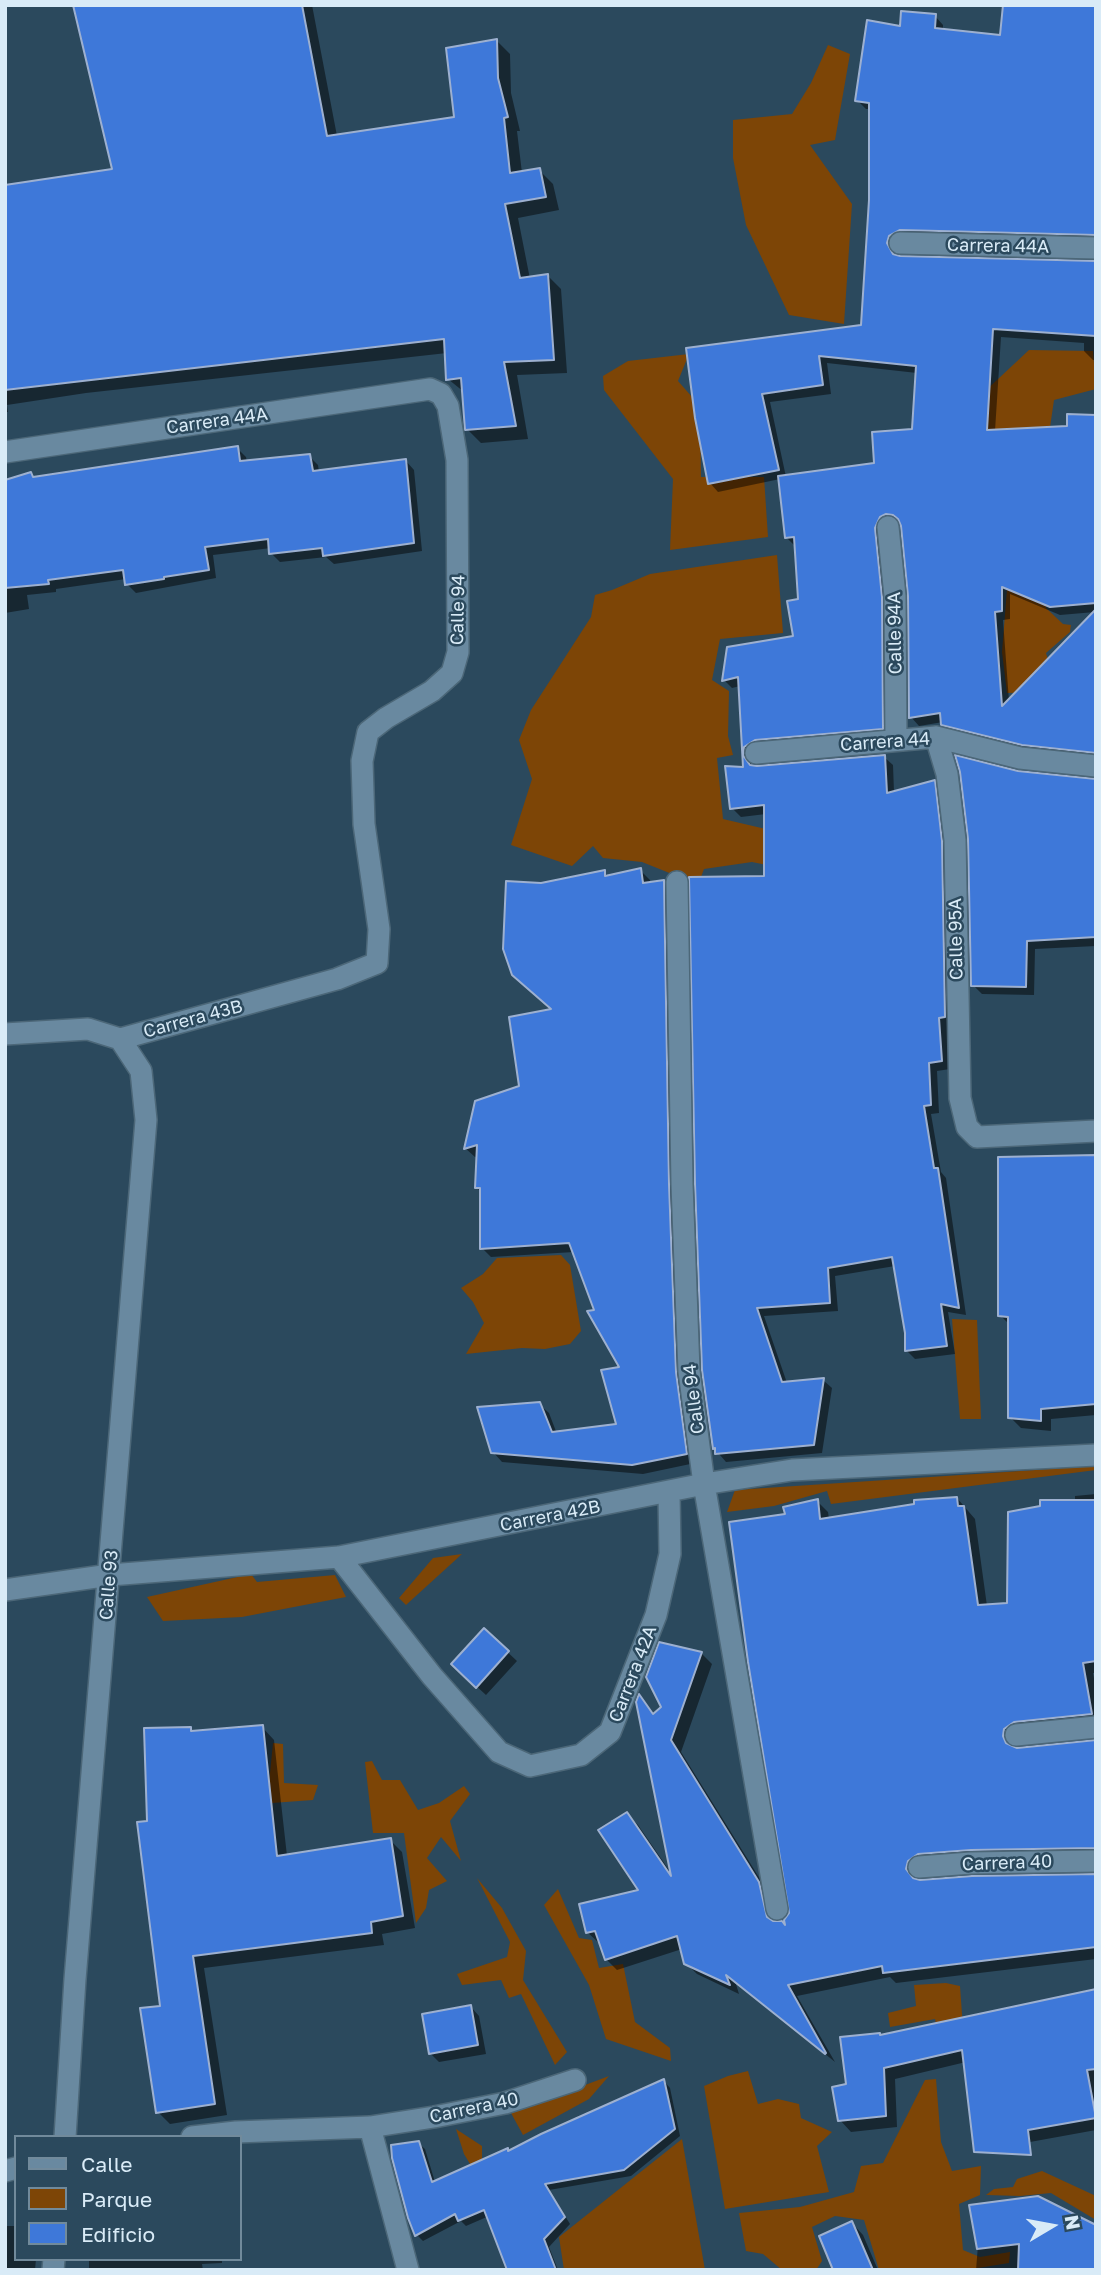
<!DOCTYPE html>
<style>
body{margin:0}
#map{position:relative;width:1101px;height:2275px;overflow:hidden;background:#2b495d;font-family:"Golos Text",sans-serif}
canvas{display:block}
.frame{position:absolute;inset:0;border:7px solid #d9ebf7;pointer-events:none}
.legend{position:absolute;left:14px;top:2135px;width:228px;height:126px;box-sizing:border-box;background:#2b495d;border:2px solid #718a9b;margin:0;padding:9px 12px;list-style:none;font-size:21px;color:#d9ebf7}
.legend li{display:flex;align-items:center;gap:14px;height:35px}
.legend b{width:35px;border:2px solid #718a9b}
.north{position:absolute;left:1017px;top:2191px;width:70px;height:70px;-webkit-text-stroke:5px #2b495d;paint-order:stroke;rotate:80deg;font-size:19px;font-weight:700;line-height:28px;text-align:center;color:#d9ebf7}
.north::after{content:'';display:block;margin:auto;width:24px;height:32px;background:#d9ebf7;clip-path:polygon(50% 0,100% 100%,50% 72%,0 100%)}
</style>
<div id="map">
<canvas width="1101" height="2275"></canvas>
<div class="frame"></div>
<ul class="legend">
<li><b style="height:9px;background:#6989a0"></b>Calle</li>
<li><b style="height:19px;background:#7d4506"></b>Parque</li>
<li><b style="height:19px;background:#3e78d9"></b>Edificio</li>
</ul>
<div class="north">N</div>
</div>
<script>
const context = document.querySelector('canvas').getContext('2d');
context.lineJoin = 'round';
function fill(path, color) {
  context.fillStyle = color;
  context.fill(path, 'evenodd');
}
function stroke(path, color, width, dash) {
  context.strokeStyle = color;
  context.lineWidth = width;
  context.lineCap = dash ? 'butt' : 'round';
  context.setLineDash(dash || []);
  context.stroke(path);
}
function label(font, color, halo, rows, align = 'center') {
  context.font = font + ' "Golos Text",sans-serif';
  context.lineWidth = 5;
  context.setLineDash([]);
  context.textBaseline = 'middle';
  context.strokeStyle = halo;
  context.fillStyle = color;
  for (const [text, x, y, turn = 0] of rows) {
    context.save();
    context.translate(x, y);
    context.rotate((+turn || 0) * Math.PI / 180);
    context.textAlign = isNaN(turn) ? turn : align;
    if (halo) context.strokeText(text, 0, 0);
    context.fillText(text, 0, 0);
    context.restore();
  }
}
fill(new Path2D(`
 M828 45 850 54 835 140 810 145 852 204 844 324 789 315 746 225 733 158V120L792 114 811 83Z
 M1029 350 1093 351 1096 389 1054 400 1048 441 988 450 982 394Z
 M689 354 678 381 700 406 701 477H764L768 537 670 550 673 479 604 390 603 376 628 361Z
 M777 555 783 633 720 639 712 680 729 691 728 736 733 755 717 758 723 819 800 837 826 877 752 862 704 869 692 901 685 900V876L672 874 642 862 603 858 593 846 572 866 511 845 532 779 519 740 531 710 591 617 595 595 612 590 650 574Z
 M1008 577 1047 591 1046 608 1063 624 1071 625 1070 632 1046 653 1052 673 1047 692 1007 693 1002 652Z
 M561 1255 570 1265 581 1331 570 1344 545 1349 522 1348 466 1354 484 1323 473 1302 461 1288 483 1274 497 1258Z
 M952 1319 977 1320 981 1419H960Z
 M1096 1466V1470L831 1504 827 1491 774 1506 727 1512 735 1490Z
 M462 1554 406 1605 399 1598 433 1558Z
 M251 1574 257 1582 335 1575 346 1597 242 1617 163 1621 147 1597Z
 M273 1743 283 1744 284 1783 318 1785 313 1800 162 1811 164 1779 269 1783Z
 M372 1761 382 1780H400L418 1810 439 1803 464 1786 470 1794 450 1821 461 1861 441 1837 427 1858 447 1881 429 1890 426 1908 416 1923 404 1833H373L365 1762Z
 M477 1878 502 1908 526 1951 523 1980 567 2052 555 2065 521 1994 509 1998 501 1980 462 1985 457 1974 507 1957 510 1942Z
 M558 1889 579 1938 592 1940 599 1968 623 1964 635 2022 670 2048 671 2061 606 2039 589 1985 544 1905Z
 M946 1983 960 1986 963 2028 937 2029 935 2019 890 2027 888 2013 916 2006 914 1985Z
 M748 2071 758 2104 778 2099 799 2104 801 2118 832 2132 817 2146 829 2192 725 2209 704 2086 728 2076Z
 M609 2076 589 2099 523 2135 511 2113Z
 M936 2079 941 2142 952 2171 981 2166 980 2195 959 2204 963 2250 980 2257 1010 2252 1009 2263 965 2270H879L864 2220 835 2216 812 2227 822 2261 816 2270H782L763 2254 746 2251 739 2213 800 2207 854 2192 861 2166 883 2163 925 2080Z
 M456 2129 482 2146V2162L514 2237 464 2154Z
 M682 2139 705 2270H564L559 2237Z
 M1042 2171 1096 2196V2220L1051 2193 1020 2196 986 2195 994 2189 1013 2187 1017 2179Z`), '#7d4506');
fill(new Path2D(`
 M74 5H312L337 136 456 118 497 41 510 54 511 93 520 131H517L522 173 539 170 553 184 559 210 518 218 530 279 548 276 561 289 567 373 517 375 528 439 481 443 467 429 464 392 448 379 447 353 86 393 7 405 8 412H5V187L114 171Z
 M1096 5V243L897 244 895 253 897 257 1096 263V360H1093L1084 351V343L1001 337 995 431 1069 427 1096 415V760L1032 753 952 733 943 722 919 726 911 717 910 596 902 523 895 522 891 737 752 755 751 765 752 767 884 757 893 765 894 792 934 782 942 791 953 1025 947 1026 950 1069 937 1071 939 1113 931 1114 941 1172 946 1178 966 1315 948 1312 955 1354 915 1359 907 1351 906 1332 895 1266 835 1276 838 1311 764 1316 787 1383 823 1380 832 1388 822 1453 726 1462 714 1448 766 878V814L741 817 732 808 745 768 740 686 732 688 724 680 795 637 800 600 795 546 786 537 780 479 718 492 710 483 697 417 862 327 871 200V109H866L857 100 901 28 935 16 943 25V31L1002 37ZM827 363 917 373 913 431 876 465 786 477 770 402 831 394ZM1010 594 1060 615 1095 612 1009 701 1003 620 1010 619Z
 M237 448 246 457 247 462 309 456 318 465 319 472 406 461 414 470 422 551 334 564 326 557 280 562 271 553V548L213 555 216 578 136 593 127 584 126 579 56 589V592L27 595 29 609 5 613V486L31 474 36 479Z
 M1018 773 1096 781V946L1035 949 1034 995 982 994 973 985Z
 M640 870 650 880V884L664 882 673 892 695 1463 643 1474 502 1462 493 1452 539 1404 549 1413 557 1434 618 1426 621 1369 574 1252 491 1257 482 1248V1193L477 1188 478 1156 475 1157 465 1148 520 1087 553 1010 541 884 604 872 609 877Z
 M1096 1157V1415L1051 1419V1431L1021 1428 1010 1417V1325L1000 1315Z
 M1096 1494V1673H1093L1096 1689V1725L1015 1740 1013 1749 1096 1742V1858L918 1872 916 1881 1096 1876V1959L896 1983 890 1977 797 1996 835 2062 735 1981 739 1994 697 1974 686 1963 682 1949 617 1970 606 1959 601 1943H599L587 1932 641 1891 627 1814 638 1825 673 1876 640 1697 655 1715 663 1707 701 1653 712 1664 681 1752 770 1895 776 1923 787 1928 791 1915 787 1516 817 1501 828 1512 829 1519 957 1498 975 1519 987 1606 1009 1605 1075 1502V1496Z
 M484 1630 517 1661 486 1695 462 1673Z
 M262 1727 274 1740 287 1856 390 1840 402 1852 415 1928 382 1934 384 1945 204 1968 227 2115 170 2124 158 2112 162 2007 149 1822 190 1729 193 1732Z
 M1096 1991V2130L986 2150 966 2062 895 2079 897 2127 851 2132 840 2120 848 2086 882 2037Z
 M471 2007 479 2016 486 2054 439 2062 430 2053Z
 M664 2081 670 2088 680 2136 631 2176 549 2190 570 2224 549 2247 558 2270H508L489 2216 466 2226 461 2221 423 2241 417 2235 418 2143 425 2149 435 2182 508 2150 510 2153Z
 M852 2223 863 2235 878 2270H835Z
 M5 2226H16V2259H36L35 2270H5Z
 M1096 2226V2270H976L978 2245Z
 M89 2259H222V2263L202 2264 203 2270H89Z`), '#0007');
const building = new Path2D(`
 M73 5H302L327 136 454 117 446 48 497 39 498 78 508 117 504 118 510 173 540 168 546 197 505 204 520 278 548 274 554 360 504 362 516 426 465 430 461 378 446 380 444 339 5 390V185L112 169Z
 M1003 5H1096V235L900 230 889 236 887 243 893 254 900 256 1096 261V336L993 329 987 430 1067 426V414L1096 415V603L1050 607 1002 587V611L995 612 1002 706 1096 609V753L1022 745 941 725 940 713 909 718 908 596 901 526 898 519 893 515 886 514 880 517 875 528 882 597 883 729 755 740 744 747 743 755 750 765 757 766 885 755 887 793 935 780 942 841 945 1017 939 1018 942 1061 929 1063 931 1105 924 1106 934 1168H938L959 1308 941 1304 947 1346 905 1351V1333L892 1257 828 1268 830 1303 757 1308 782 1382 824 1378 814 1445 715 1454V1448L713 1449 702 1370 695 1184 689 877 764 876V805L730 809 725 766 743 767 738 677 722 681 727 647 793 636 787 601 798 599 794 537 785 538 778 476 874 463 872 432 912 429 916 366 819 356 823 385 762 394 779 470 708 484 695 418 686 348 861 325 869 200V103L855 101 867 20 900 26 901 11 936 14 935 28 1000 35Z
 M238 446 240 461 310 454 313 471 406 459 414 543 323 556 322 548 269 554 268 539 205 547 209 570 164 577V579L125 585 123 570 48 580 49 584 5 588V480L31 472 33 477Z
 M955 755 1018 771 1096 779V937L1027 941 1026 987 971 986 968 839 960 772Z
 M641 868 643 883 664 880 669 1184 676 1372 687 1454 632 1465 491 1453 477 1407 540 1402 552 1432 616 1424 601 1370 619 1367 587 1311 594 1310 569 1243 480 1249V1188H475L477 1145 464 1149 475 1101 519 1086 509 1017 551 1009 512 975 503 949 506 881 541 883 605 870V876Z
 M1096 1155V1404L1041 1409V1421L1008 1418V1317L998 1316V1157Z
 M957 1497 958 1506H964L978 1605 1007 1603 1008 1512 1040 1506V1500H1096V1661L1083 1663 1092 1714 1014 1722 1004 1729 1003 1736 1006 1743 1017 1748 1096 1740V1848L971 1850 918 1854 908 1861 906 1869 913 1878 920 1880 972 1876 1096 1874V1947L883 1973 882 1966 788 1985 826 2053 825 2054 726 1975 730 1985 684 1964 677 1936 605 1960 595 1931 586 1933 579 1904 638 1890 598 1830 627 1812 671 1876 636 1702 639 1694 653 1714 661 1707 646 1677 659 1642 702 1652 671 1740 759 1882 767 1917 773 1921H782L785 1925 784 1920 789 1913 748 1662 729 1522 785 1514 783 1507 818 1499 820 1519 914 1504V1500Z
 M484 1628 509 1651 476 1688 451 1664Z
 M263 1725 277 1856 391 1838 403 1916 371 1922 372 1933 193 1956 215 2104 156 2113 140 2008 160 2006 137 1822 147 1821 144 1728 191 1727V1731Z
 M1096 1989V2069L1087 2070 1096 2118 1028 2130 1031 2155 974 2152 962 2050 884 2068 886 2116 838 2121 832 2087 846 2084 840 2037 880 2033V2035Z
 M471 2005 478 2045 429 2054 422 2014Z
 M664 2079 675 2129 624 2170 545 2184 565 2217 544 2239 556 2270H507L484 2210 458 2221 455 2214 415 2236 408 2218 392 2158 391 2145 419 2141 432 2182 508 2148V2151L541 2134Z
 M1038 2196 1096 2225V2270H1018L1019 2244 977 2249 969 2205Z
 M852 2221 873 2270H833L819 2236Z`);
fill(building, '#3e78d9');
stroke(building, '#9db0d0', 2);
const street = new Path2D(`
 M900 243 1096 248
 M5 452 430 389 441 394 448 406 457 460 458 652 452 673 432 691 386 718 368 732 362 761 364 824 379 929 377 963 337 979 120 1039 88 1029 5 1034
 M888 527 895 596 896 740
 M936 737 947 774 955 840 960 1098 967 1127 977 1137 1096 1131
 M756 753 936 737 1020 758 1096 766
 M677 882 682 1184 689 1371 704 1484 777 1909
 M339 1557 432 1676 499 1752 530 1766 581 1755 610 1732 656 1615 670 1554 669 1492
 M5 1590 110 1575 339 1557 704 1484 792 1470 1096 1455
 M1016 1735 1096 1727
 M919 1867 971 1863 1096 1861
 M370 2127 408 2270
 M65 2137 75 1979 146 1120 141 1071 120 1039
 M192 2137 236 2132 370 2127 434 2117 505 2103 575 2080
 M5 2171 16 2168
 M53 2270 54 2259`);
stroke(street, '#4c6778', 24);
stroke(street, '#6989a0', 21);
label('18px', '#d9ebf7', '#2b495d', [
 ["Carrera 44A",998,246,1],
 ["Carrera 44A",217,421,-8],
 ["Calle 94",458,610,-89],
 ["Calle 94A",895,633,-91],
 ["Carrera 44",885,742,-4],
 ["Calle 95A",956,939,-91],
 ["Carrera 43B",193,1019,-15],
 ["Calle 94",694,1399,-97],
 ["Carrera 42B",550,1516,-11],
 ["Calle 93",109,1585,-85],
 ["Carrera 42A",633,1674,-69],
 ["Carrera 40",1007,1863,-2],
 ["Carrera 40",474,2108,-12]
]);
</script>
